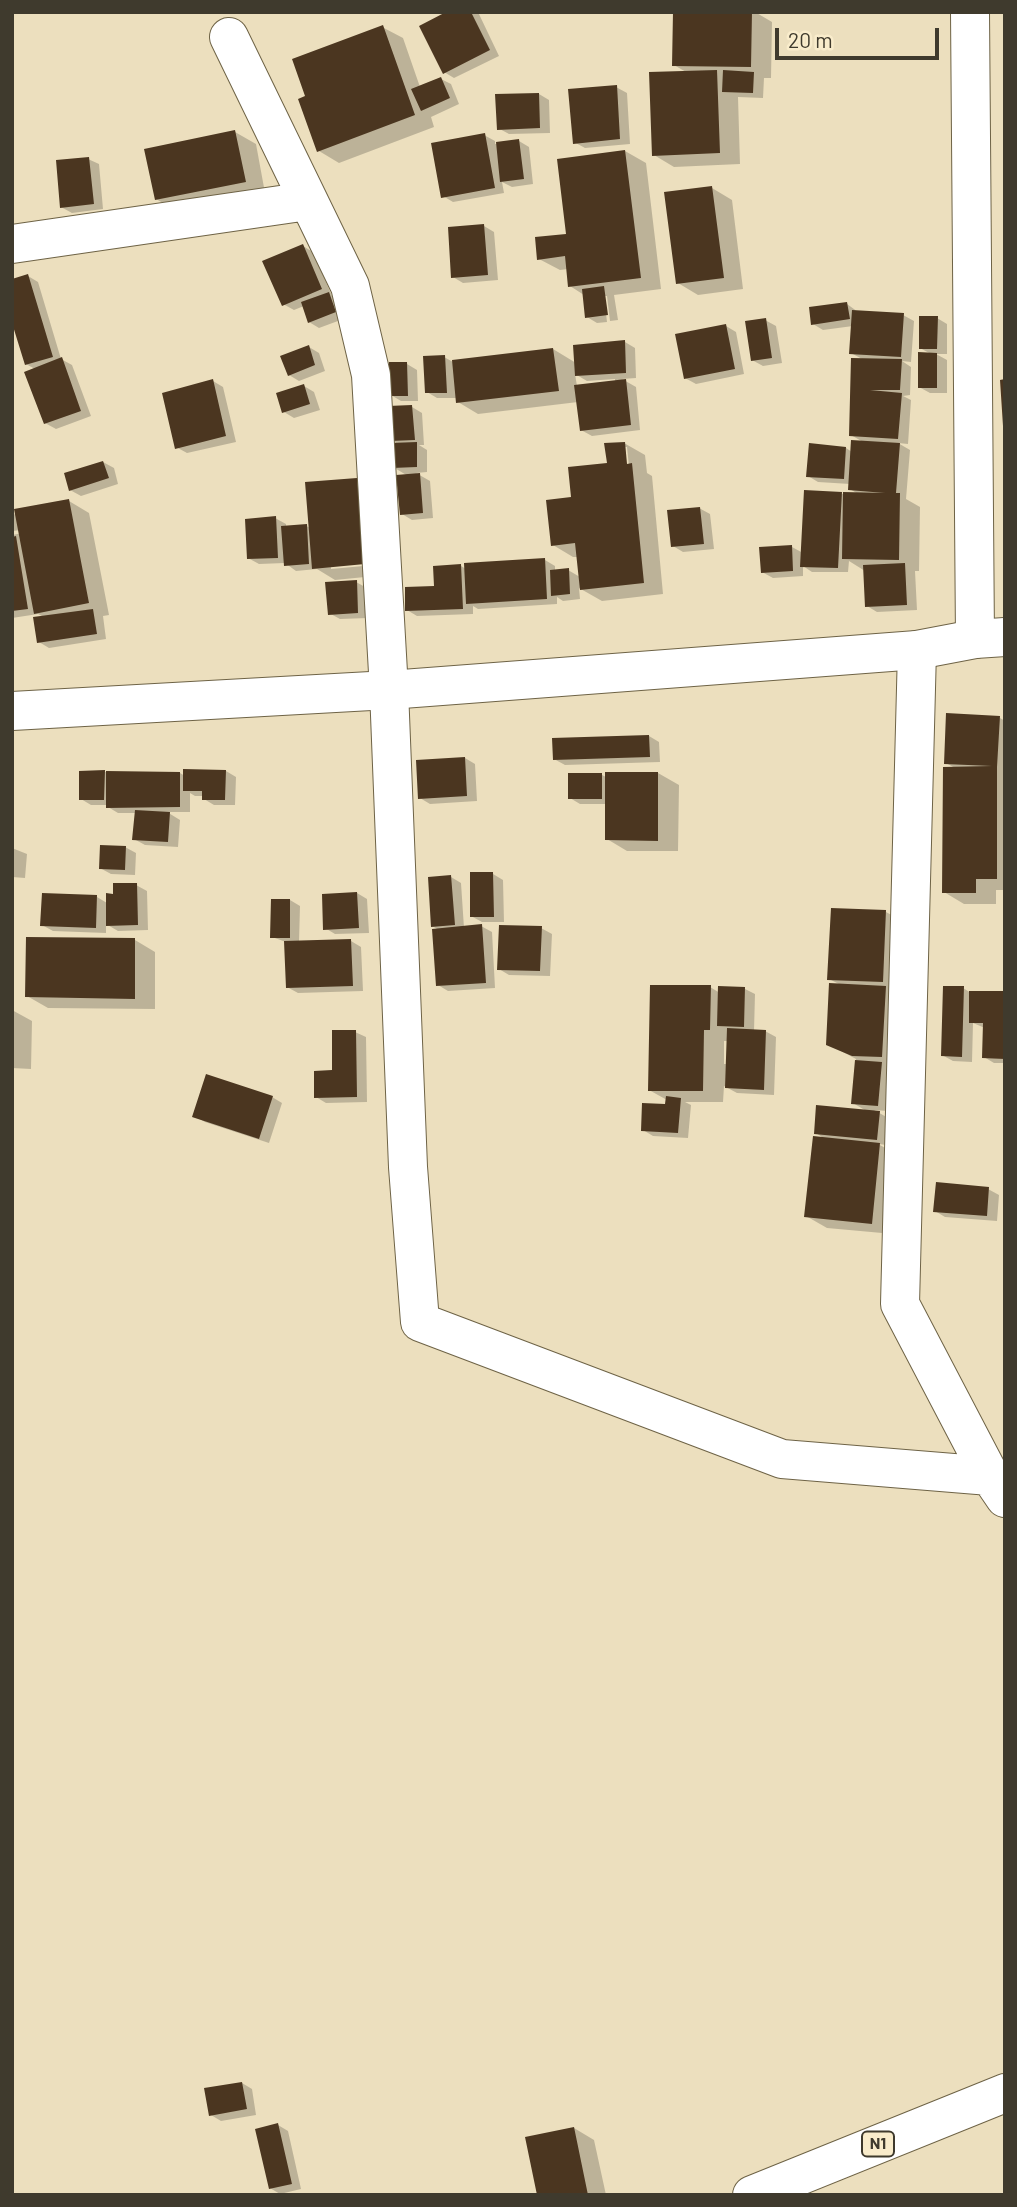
<!DOCTYPE html>
<style>
body{margin:0}
#map{position:relative;width:1017px;height:2207px;overflow:hidden;background:#ecdfbe;font-family:Barlow,sans-serif}
canvas{display:block}
.frame{position:absolute;inset:0;border:14px solid #3f3a2d;pointer-events:none}
.scale{position:absolute;left:775px;top:28px;width:164px;height:32px;box-sizing:border-box;border:4px solid #3f3a2d;border-top:0;padding-left:9px;font-size:21px;line-height:24px;white-space:nowrap;color:#3f3a2d;-webkit-text-stroke:5px #f9eccb;paint-order:stroke}
</style>
<div id="map">
<canvas width="1017" height="2207"></canvas>
<div class="frame"></div>
<div class="scale">20 m</div>
</div>
<script>
const context = document.querySelector('canvas').getContext('2d');
context.lineJoin = 'round';
function fill(path, color) {
  context.fillStyle = color;
  context.fill(path, 'evenodd');
}
function stroke(path, color, width, dash) {
  context.strokeStyle = color;
  context.lineWidth = width;
  context.lineCap = dash ? 'butt' : 'round';
  context.setLineDash(dash || []);
  context.stroke(path);
}
function label(font, color, halo, rows, align = 'center') {
  context.font = font + ' Barlow,sans-serif';
  context.lineWidth = 7;
  context.setLineDash([]);
  context.textBaseline = 'middle';
  context.strokeStyle = halo;
  context.fillStyle = color;
  for (const [text, x, y, turn = 0] of rows) {
    context.save();
    context.translate(x, y);
    context.rotate((+turn || 0) * Math.PI / 180);
    context.textAlign = isNaN(turn) ? turn : align;
    if (halo) context.strokeText(text, 0, 0);
    context.fillText(text, 0, 0);
    context.restore();
  }
}
fill(new Path2D(`
 M450 12H478L499 56 454 78 444 72Z
 M675 12H755L772 22 771 78H764L763 98 738 97 740 164 674 167 654 155 686 72 674 65Z
 M382 27 403 38 420 87 441 79 451 84 459 104 431 117 434 127 339 163 319 151 307 97Z
 M616 87 627 93 630 144 585 148 574 142Z
 M539 94 549 100 550 133 509 134 498 128Z
 M235 132 256 144 265 193 177 211 156 199Z
 M484 135 495 141V144L519 141 529 147 533 184 512 187 502 182 504 193 453 202 443 196Z
 M625 151 646 163 661 289 614 295 618 320 610 321 607 296H604L607 322 597 323 587 317 584 295 570 286 568 269 560 270 539 259 568 236Z
 M88 159 99 164 103 209 72 213 61 207Z
 M712 188 732 200 743 289 698 295 678 283Z
 M484 226 494 232 498 280 463 283 453 277Z
 M303 246 313 252 332 296 339 300 346 318 319 328 309 322 304 306 294 310 283 304Z
 M28 276 38 282 61 359 72 365 91 416 56 429 45 423 35 369 26 364Z
 M847 304 858 312 903 315 914 321 911 362 902 361 911 367 910 395 903 396 911 400 908 444 898 443 910 450 906 499 920 507 919 571H915L917 610 877 612 867 606 865 571 849 561 848 572H812L803 566V576L773 578 762 572 792 547 803 553 842 494H858L850 489V484L818 482 808 476 846 448 852 452 863 442 851 435 864 360 851 353 853 326 823 330 813 324Z
 M937 318 947 324V354H936L947 360V393H930L919 387 931 354 920 348Z
 M765 320 776 326 782 363 763 366 752 360Z
 M726 326 736 332 744 374 696 384 685 378Z
 M625 342 635 348 636 378 622 379 636 387 640 430 592 436 581 430 578 402 478 414 458 402 457 398H437L427 392 444 357 453 362 553 349 576 363ZM575 374 587 381 615 379V382L577 386Z
 M309 347 319 353 325 371 299 381 289 375Z
 M407 364 417 370 418 401H401L391 395Z
 M213 381 223 387 236 442 187 453 176 447Z
 M304 386 314 392 320 410 294 418 284 412Z
 M412 407 422 413 424 445H419L427 450V472L416 473 430 481 433 518 412 520 402 514 408 476 393 467 399 445 392 440Z
 M624 443 645 455 647 473 652 476 663 594 602 601 579 588 580 599 563 601 557 597V604L478 609 473 606V614L417 616 407 610 461 566 466 569 545 560 555 566V571L568 570 580 577 578 557H573L553 545 573 499 609 465ZM624 447H627L629 467H626Z
 M103 462 114 468 118 484 81 496 70 490Z
 M357 480 378 491 385 575 335 580 317 569 296 571 285 563 259 564 248 558 275 518 286 524V527L306 526 311 528ZM374 561V565L331 569V565Z
 M69 501 89 513 109 615 103 616 106 639 49 648 39 642 44 617 38 614 12 618V535L23 533 22 530 12 531V513L18 516Z
 M699 508 710 514 714 549 683 552 673 546Z
 M356 582 367 588 368 618 340 619 329 613Z
 M1000 718 1005 721V890H996V904H964L944 892 955 768 946 763Z
 M649 736 659 742 660 762 565 765 554 759Z
 M465 758 475 764 477 801 430 804 420 798Z
 M226 771 236 777 235 805H214L204 799V796H195L190 793V812H167L180 820 178 847 145 845 134 839 137 813H118L108 807V805H91L81 799 104 772 180 773 185 776Z
 M606 773H658L679 785 678 851H627L607 839 606 804H580L570 798 602 775 606 777Z
 M125 847 136 853 135 875 111 874 100 868Z
 M12 848 27 854 25 878 12 877Z
 M493 874 503 880 504 922H482L471 916Z
 M451 877 461 883 464 928 481 926 492 932 495 988 448 991 438 985 439 930 432 926Z
 M136 885 147 891 148 930 118 931 106 924V933L53 931 42 925 97 897 107 903 115 896Z
 M357 893 367 899 369 933 335 934 325 928Z
 M290 900 300 906 299 943 351 941 361 947 363 991 298 993 287 987 286 942 272 937Z
 M886 912 906 923 888 1111 874 1110 890 1119 887 1145 878 1144 900 1156 893 1234 827 1228 806 1216 825 1139 816 1133 868 1112 853 1103 856 1059 828 1044 841 985 829 979Z
 M541 928 552 934 550 976 509 975 499 969Z
 M135 940 155 952V1009L48 1008 27 996Z
 M710 987 720 993 745 989 755 994 754 1031H765L776 1037 774 1095 737 1093 724 1086 723 1102H685L691 1105 688 1138 653 1136 643 1130 667 1106V1100L649 1090ZM724 1041H728L727 1064H724Z
 M963 988 971 993H1005V1063H994L984 1057 985 1028 973 1023 972 1062 953 1061 942 1055Z
 M12 1010 32 1021 31 1069 12 1068Z
 M355 1032 366 1037 367 1102 326 1103 316 1097 334 1072Z
 M272 1097 282 1103 269 1143 205 1122 194 1116Z
 M988 1189 999 1195 997 1221 945 1217 935 1211Z
 M242 2083 252 2089 256 2115 221 2121 211 2115Z
 M278 2125 288 2131 301 2189 280 2194 270 2188Z
 M574 2128 594 2140 606 2195H539Z`), '#0003');
fill(new Path2D(`
 M446 12H471L490 50 443 74 419 26Z
 M673 12H752L751 67 672 66Z
 M383 25 415 115 317 152 298 99 305 96 292 59Z
 M717 70 720 153 652 156 649 72Z
 M723 70 754 72 753 93 722 92Z
 M441 77 450 98 421 111 411 89Z
 M617 85 620 139 573 144 568 89Z
 M539 93 540 128 497 130 495 94Z
 M235 130 246 182 155 200 144 149Z
 M485 133 495 188 441 198 431 143Z
 M519 139 524 179 500 182 496 142Z
 M625 150 641 278 568 287 565 256 537 260 535 237 566 234 557 159Z
 M89 157 94 204 60 208 56 160Z
 M712 186 724 278 676 284 664 192Z
 M484 224 488 275 451 278 448 227Z
 M303 244 322 289 282 306 262 261Z
 M28 274 53 357 25 365 12 323V279Z
 M604 286 608 315 585 318 582 289Z
 M329 292 336 312 308 323 301 302Z
 M847 302 850 319 811 325 809 307Z
 M852 310 904 313 901 357 849 354Z
 M919 316H938L937 349H919Z
 M766 318 772 358 751 361 745 321Z
 M726 324 735 369 684 379 675 334Z
 M625 340 626 373 575 376 573 345Z
 M309 345 315 365 288 376 280 356Z
 M553 348 559 391 456 403 452 360Z
 M918 352 937 353V388H918Z
 M445 355 447 393H425L423 356Z
 M62 357 81 411 44 424 24 372Z
 M851 358 902 359 900 390H870L902 393 898 439 849 436Z
 M389 362H407L408 396H389Z
 M213 379 226 436 175 449 162 393Z
 M626 379 631 425 580 431 574 385Z
 M1005 379V426H1003L1000 380Z
 M304 384 310 404 282 413 276 393Z
 M412 405 415 440 390 441 388 406Z
 M851 440 900 443 896 493H900L899 560 842 559 843 492 885 493 848 490Z
 M417 442V467L392 468 390 443Z
 M625 442 627 464 632 463 644 583 580 590 575 543 551 546 546 500 571 497 568 467 607 463 604 443Z
 M809 443 846 447 844 479 806 477Z
 M103 461 109 478 69 491 64 473Z
 M420 473 423 513 400 515 396 475Z
 M357 478 365 564 312 569 305 482Z
 M804 490 842 492 838 568 800 567Z
 M69 499 89 603 34 614 14 509Z
 M700 507 704 544 671 547 667 510Z
 M276 516 278 558 247 559 245 519Z
 M307 524 309 564 284 566 281 526Z
 M16 536 28 609 12 611V537Z
 M792 545 793 571 761 573 759 547Z
 M545 558 547 599 466 604 464 563Z
 M905 563 907 605 865 607 863 565Z
 M461 564 463 609 405 611V587L434 586 433 566Z
 M569 568 570 594 551 596 550 570Z
 M357 580 358 613 328 615 325 582Z
 M93 609 97 634 37 643 33 617Z
 M946 713 1000 716 997 767V879H976V893H942L943 767 992 766 944 764Z
 M649 735 650 757 553 760 552 738Z
 M465 757 467 796 418 799 416 760Z
 M183 769 226 770 225 800H202V791H183Z
 M105 770 104 800H79V771Z
 M106 771 180 772V807L106 808Z
 M605 772H658V841L605 840Z
 M568 773H602V799H568Z
 M135 810 170 812 168 842 132 840Z
 M100 845 126 846 125 870 99 869Z
 M470 872H493L494 917H470Z
 M451 875 455 925 431 927 428 877Z
 M113 883H137L138 925 106 926V893L113 894Z
 M357 892 359 928 323 930 322 894Z
 M42 893 97 895 96 928 40 926Z
 M271 899H290V938H270Z
 M831 908 886 910 883 982 827 980Z
 M482 924 486 983 436 986 432 929Z
 M499 925 542 926 540 971 497 970Z
 M26 937 135 938V999L25 997Z
 M351 939 353 986 286 988 284 941Z
 M829 983 886 986 882 1057 852 1056 826 1045Z
 M650 985H711L710 1030H704L703 1091H648Z
 M718 986 745 987 744 1027 717 1026Z
 M943 986H964L962 1057 941 1056Z
 M969 991H1005V1059L982 1058 983 1023H969Z
 M727 1028 766 1030 764 1090 725 1088Z
 M332 1030H356L357 1097 314 1098V1071L332 1070Z
 M855 1060 882 1062 878 1106 851 1104Z
 M206 1074 273 1096 259 1139 192 1117Z
 M666 1096 681 1098 678 1133 641 1131 642 1103 665 1104Z
 M816 1105 880 1111 877 1140 814 1134Z
 M813 1136 880 1143 872 1224 804 1217Z
 M936 1182 989 1187 987 1216 933 1212Z
 M242 2082 247 2109 209 2116 204 2088Z
 M278 2123 292 2184 269 2189 255 2129Z
 M574 2127 588 2195H537L525 2137Z`), '#4b3620');
const street = new Path2D(`
 M970 12 975 639
 M229 37 350 286 371 375 389 690 408 1167 420 1322 782 1459 990 1476 1005 1498
 M12 244 308 201
 M917 650 900 1304 990 1476`);
const secondary = new Path2D(`
 M12 711 389 690 917 650 975 639 1005 637`);
const primary = new Path2D(`
 M752 2195 1005 2093`);
stroke(street, '#6e6346', 40);
stroke(secondary, '#6e6346', 40);
stroke(primary, '#6e6346', 40);
stroke(street, '#fff', 38);
stroke(secondary, '#fff', 38);
stroke(primary, '#fff', 38);
for (const [x, y, w] of [
 [878,2144,32]
]) {
  const box = new Path2D();
  box.roundRect(x - w / 2, y - 12.5, w, 25, 5);
  context.fillStyle = '#f9eccb';
  context.fill(box);
  stroke(box, '#3f3a2d', 2);
}
label('bold 16px', '#3f3a2d', null, [
 ["N1",878,2144]
]);
</script>
